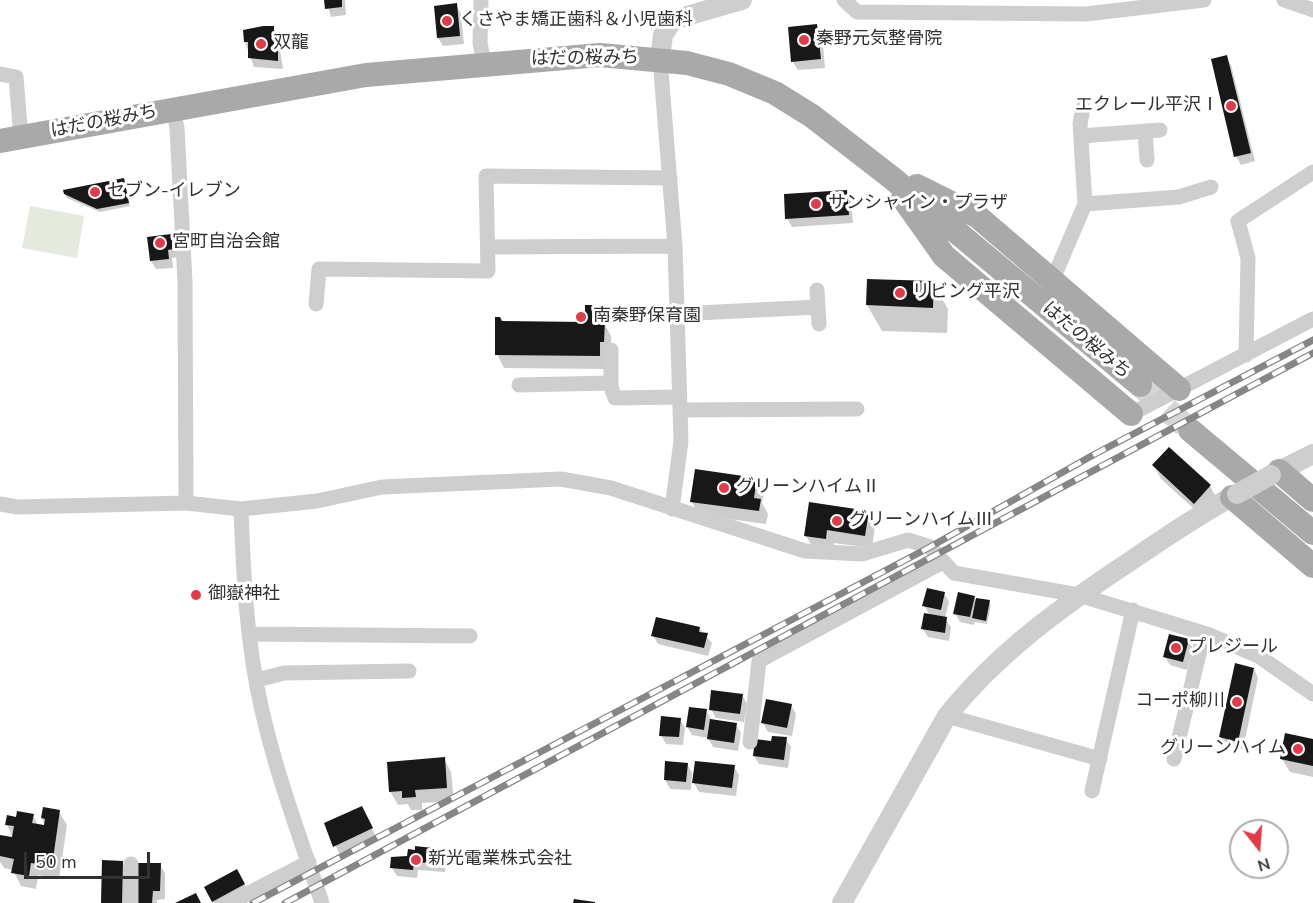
<!DOCTYPE html>
<meta charset="utf-8">
<style>
body{margin:0}
#map{position:relative;width:1313px;height:903px;overflow:hidden;background:#fff;font-family:"Nunito Sans",sans-serif}
canvas{display:block}
.north{position:absolute;left:1229px;top:819px;width:60px;height:60px;box-sizing:border-box;background:#fff;border:2px solid #adadad;border-radius:50%;rotate:163deg;font-size:16px;font-weight:700;line-height:24px;text-align:center;color:#313131}
.north::after{content:'';display:block;margin:auto;width:21px;height:27px;background:#e03b46;clip-path:polygon(50% 0,100% 100%,50% 72%,0 100%)}
.scale{position:absolute;left:24px;top:852px;width:126px;height:27px;box-sizing:border-box;border:3px solid #313131;border-top:0;padding-left:8px;font-size:18px;line-height:21px;white-space:nowrap;color:#313131;-webkit-text-stroke:4px #fff;paint-order:stroke}
</style>
<div id="map">
<canvas width="1313" height="903"></canvas>
<div class="north">N</div>
<div class="scale">50 m</div>
</div>
<script>
const context = document.querySelector('canvas').getContext('2d');
context.lineJoin = 'round';
function fill(path, color) {
  context.fillStyle = color;
  context.fill(path, 'evenodd');
}
function stroke(path, color, width, dash) {
  context.strokeStyle = color;
  context.lineWidth = width;
  context.lineCap = dash ? 'butt' : 'round';
  context.setLineDash(dash || []);
  context.stroke(path);
}
function label(font, color, halo, rows, align = 'center') {
  context.font = font + ' "Nunito Sans","Noto Sans JP",sans-serif';
  context.lineWidth = 6;
  context.setLineDash([]);
  context.textBaseline = 'middle';
  context.strokeStyle = halo;
  context.fillStyle = color;
  for (const [text, x, y, turn = 0] of rows) {
    context.save();
    context.translate(x, y);
    context.rotate((+turn || 0) * Math.PI / 180);
    context.textAlign = isNaN(turn) ? turn : align;
    if (halo) context.strokeText(text, 0, 0);
    context.fillText(text, 0, 0);
    context.restore();
  }
}
fill(new Path2D(`
 M30 206 84 216 77 258 22 248Z`), '#e4eadd');
fill(new Path2D(`
 M326 0H345L346 15 331 17Z
 M456 5 461 14 464 44 443 46 438 38Z
 M817 26 822 34 825 68 798 70 793 62Z
 M273 28 278 36 283 69 254 67 245 42Z
 M1226 57 1231 65 1255 161 1241 165 1236 156Z
 M124 180 130 206 100 212 67 198 65 193Z
 M847 192 851 200 853 223 792 227 787 218Z
 M170 236 175 244 177 257 172 258 173 268 156 269 151 261 149 238Z
 M933 283 948 309 947 333 882 331 867 305Z
 M592 306 600 323H604L611 336V355L606 369 504 368 497 354 586 324Z
 M1154 466 1210 486 1217 499 1202 516 1161 479Z
 M756 479 764 492 762 503 768 514 766 524 699 515 692 502Z
 M868 513 875 526 872 548 834 543 833 551 814 549 806 536Z
 M944 593 949 602 945 618 951 627 949 641 928 637 923 629 930 616 924 605Z
 M974 597 977 602H989L991 605 987 624 975 622 974 625 960 622 955 613Z
 M699 628 712 643 708 656 658 644 653 636Z
 M1188 640 1193 649 1187 670 1170 665 1165 657Z
 M1254 669 1258 678 1243 749 1225 746 1220 737Z
 M742 695 747 704 744 722 716 718 711 709Z
 M791 705 796 714 792 736 768 732 763 723Z
 M706 711 711 719 736 725 741 733 738 751 713 747 708 738 692 735 687 727Z
 M680 719 685 728 683 745 666 744 661 735Z
 M786 739 791 747 788 768 759 764 754 756 772 742Z
 M1313 740V777L1290 772 1282 759Z
 M444 759 451 772 454 801 422 803V810H411L408 804 398 805 390 791Z
 M687 764 692 773 691 790 670 789 665 780Z
 M734 767 739 775 736 796 699 792 694 783Z
 M59 812 67 825 59 879 38 875 36 889 21 886 13 870 4 868 0 862V836L13 839 7 824 17 818 33 816 38 825 45 827 42 818Z
 M366 816 376 837 340 855 326 824Z
 M441 850 446 859 445 872 418 870 417 878 397 876 392 868Z
 M122 863 127 871 126 903H102Z
 M160 865 165 873V899L157 900V903H140Z
 M237 871 249 893 230 903H214L206 888Z`), '#0003');
fill(new Path2D(`
 M324 0H342V7L325 9Z
 M457 3 460 36 437 38 434 6Z
 M817 24 821 59 791 62 788 27Z
 M263 26H274V46H278V61L248 58V42H244L243 30Z
 M1227 55 1251 153 1234 157 1211 59Z
 M124 178 129 203 97 209 64 194 63 190Z
 M847 190 849 215 785 219 784 194Z
 M171 234 173 249 168 250 169 259 150 261 147 237Z
 M867 279 934 281 933 308 866 305Z
 M585 305H593V322L605 321 604 342H600V356L495 355V317H500L502 321 585 322Z
 M1169 447 1211 485 1194 504 1152 465Z
 M695 469 757 478 754 498 761 499 759 511 690 502Z
 M809 502 869 511 865 536 827 530 826 539 804 536Z
 M927 588 945 592 941 610 922 606Z
 M958 592 975 596 970 617 953 614Z
 M976 598 990 600 986 621 972 618Z
 M924 613 947 617 945 633 921 629Z
 M656 617 700 627 699 632 708 633 704 648 651 636Z
 M1169 634 1189 639 1183 662 1163 657Z
 M1235 663 1254 668 1238 742 1219 737Z
 M711 690 743 694 740 714 709 710Z
 M766 699 792 704 787 728 761 723Z
 M689 707 707 709 704 730 686 727Z
 M661 716 681 718 679 737 659 736Z
 M710 719 737 723 734 743 707 739Z
 M1285 733 1313 739V766L1280 759Z
 M772 736 787 737 784 760 753 756 755 739 771 741Z
 M445 757 447 788 415 790 416 797 402 798V791L389 792 387 762Z
 M665 761 688 763 686 782 664 780Z
 M695 761 735 765 732 788 692 783Z
 M362 806 373 828 333 847 324 823Z
 M43 807 60 810 52 866 31 863 29 876 11 873 14 859 0 856V835L12 837 14 826 5 825 7 815 16 817 17 811 34 814 32 823 44 825 45 819 41 818Z
 M415 846 442 849 441 864 414 862 413 870 390 868 391 857 407 856 408 849 415 850Z
 M102 860 123 861 122 903H101Z
 M138 863H161L160 891H153L152 903H138Z
 M237 869 245 884 212 902 204 887Z
 M196 893 201 903H175Z
 M574 899 595 902V903H573Z`), '#181818');
stroke(new Path2D(`
 M1140 385 1190 430`), '#d6d6d6', 24, [24, 12]);
stroke(new Path2D(`
 M481 0 480 43 484 63
 M844 0 857 12 1086 14 1204 0
 M1284 0 1313 10
 M660 59 675 246 681 441 672 509
 M0 74 16 77 21 138
 M173 109 177 128 185 282 186 503
 M1145 131 1147 160
 M1081 136 1160 130
 M1085 204 1179 197 1211 187
 M489 247 675 246
 M1053 279 1085 204 1080 124 1083 108
 M817 290 819 324
 M316 304 319 269 488 271 486 176 670 178
 M677 314 818 307
 M611 350V387L615 398 679 397
 M1246 355 1248 258 1238 221 1313 172
 M519 385 611 383
 M680 410 857 409
 M1131 414 1313 319
 M0 504 17 507 186 503 241 509 317 501 382 487 561 479 611 488 805 551 862 554 908 540 930 547 954 573 1079 595 1210 635 1260 657 1313 694
 M241 509C243 561 245 611 253 663 265 745 296 825 322 903
 M249 634 470 636
 M257 680 284 673 409 671
 M947 716 1100 759
 M750 742 759 661 943 562
 M1174 759 1204 633
 M1092 791 1133 610
 M131 864V903
 M230 903 309 862`), '#cecece', 15);
stroke(new Path2D(`
 M660 59 663 35 673 20 742 0
 M1271 475 1313 454
 M842 903 947 716C999 651 1064 605 1132 560 1166 537 1201 513 1237 494`), '#cecece', 20);
stroke(new Path2D(`
 M0 141 366 75 600 55 687 63 729 74 775 93 812 116 892 178 1140 385
 M917 186 977 216 1179 389
 M903 198 944 256 1131 414
 M1190 430 1313 533
 M1279 471 1313 500
 M1232 497 1313 566`), '#a9a9a9', 24);
const rail = new Path2D(`
 M253 903 930 547 1095 454 1313 340
 M285 903 1313 353`);
stroke(rail, '#868686', 7);
stroke(rail, '#fff', 4.5, [14]);
stroke(new Path2D(`
 M1237 494 1271 475`), '#cecece', 20);
for (const [x, y, r, color] of [
 [447,21,6,"#e03b46"],
 [804,40,6,"#e03b46"],
 [261,44,6,"#e03b46"],
 [1231,106,6,"#e03b46"],
 [95,192,6,"#e03b46"],
 [816,204,6,"#e03b46"],
 [160,243,6,"#e03b46"],
 [900,293,6,"#e03b46"],
 [581,317,6,"#e03b46"],
 [724,488,6,"#e03b46"],
 [837,521,6,"#e03b46"],
 [196,595,6,"#e03b46"],
 [1176,648,6,"#e03b46"],
 [1237,702,6,"#e03b46"],
 [1298,749,6,"#e03b46"],
 [416,860,6,"#e03b46"]
]) {
  const dot = new Path2D();
  dot.arc(x, y, r, 0, 2 * Math.PI);
  context.fillStyle = color;
  context.fill(dot);
  stroke(dot, '#fff', 2);
}
label('18px', '#313131', '#fff', [
 ["くさやま矯正歯科＆小児歯科",459,21],
 ["秦野元気整骨院",816,40],
 ["双龍",273,44],
 ["エクレール平沢Ⅰ",1219,106,"right"],
 ["セブン-イレブン",107,192],
 ["サンシャイン・プラザ",828,204],
 ["宮町自治会館",172,243],
 ["リビング平沢",912,293],
 ["南秦野保育園",593,317],
 ["グリーンハイムⅡ",736,488],
 ["グリーンハイムⅢ",849,521],
 ["御嶽神社",208,595],
 ["プレジール",1188,648],
 ["コーポ柳川",1225,702,"right"],
 ["グリーンハイム",1286,749,"right"],
 ["新光電業株式会社",428,860]
], 'left');
label('18px', '#313131', '#fff', [
 ["はだの桜みち",585,59,-1],
 ["はだの桜みち",104,122,-11],
 ["はだの桜みち",1086,341,40]
]);
</script>
